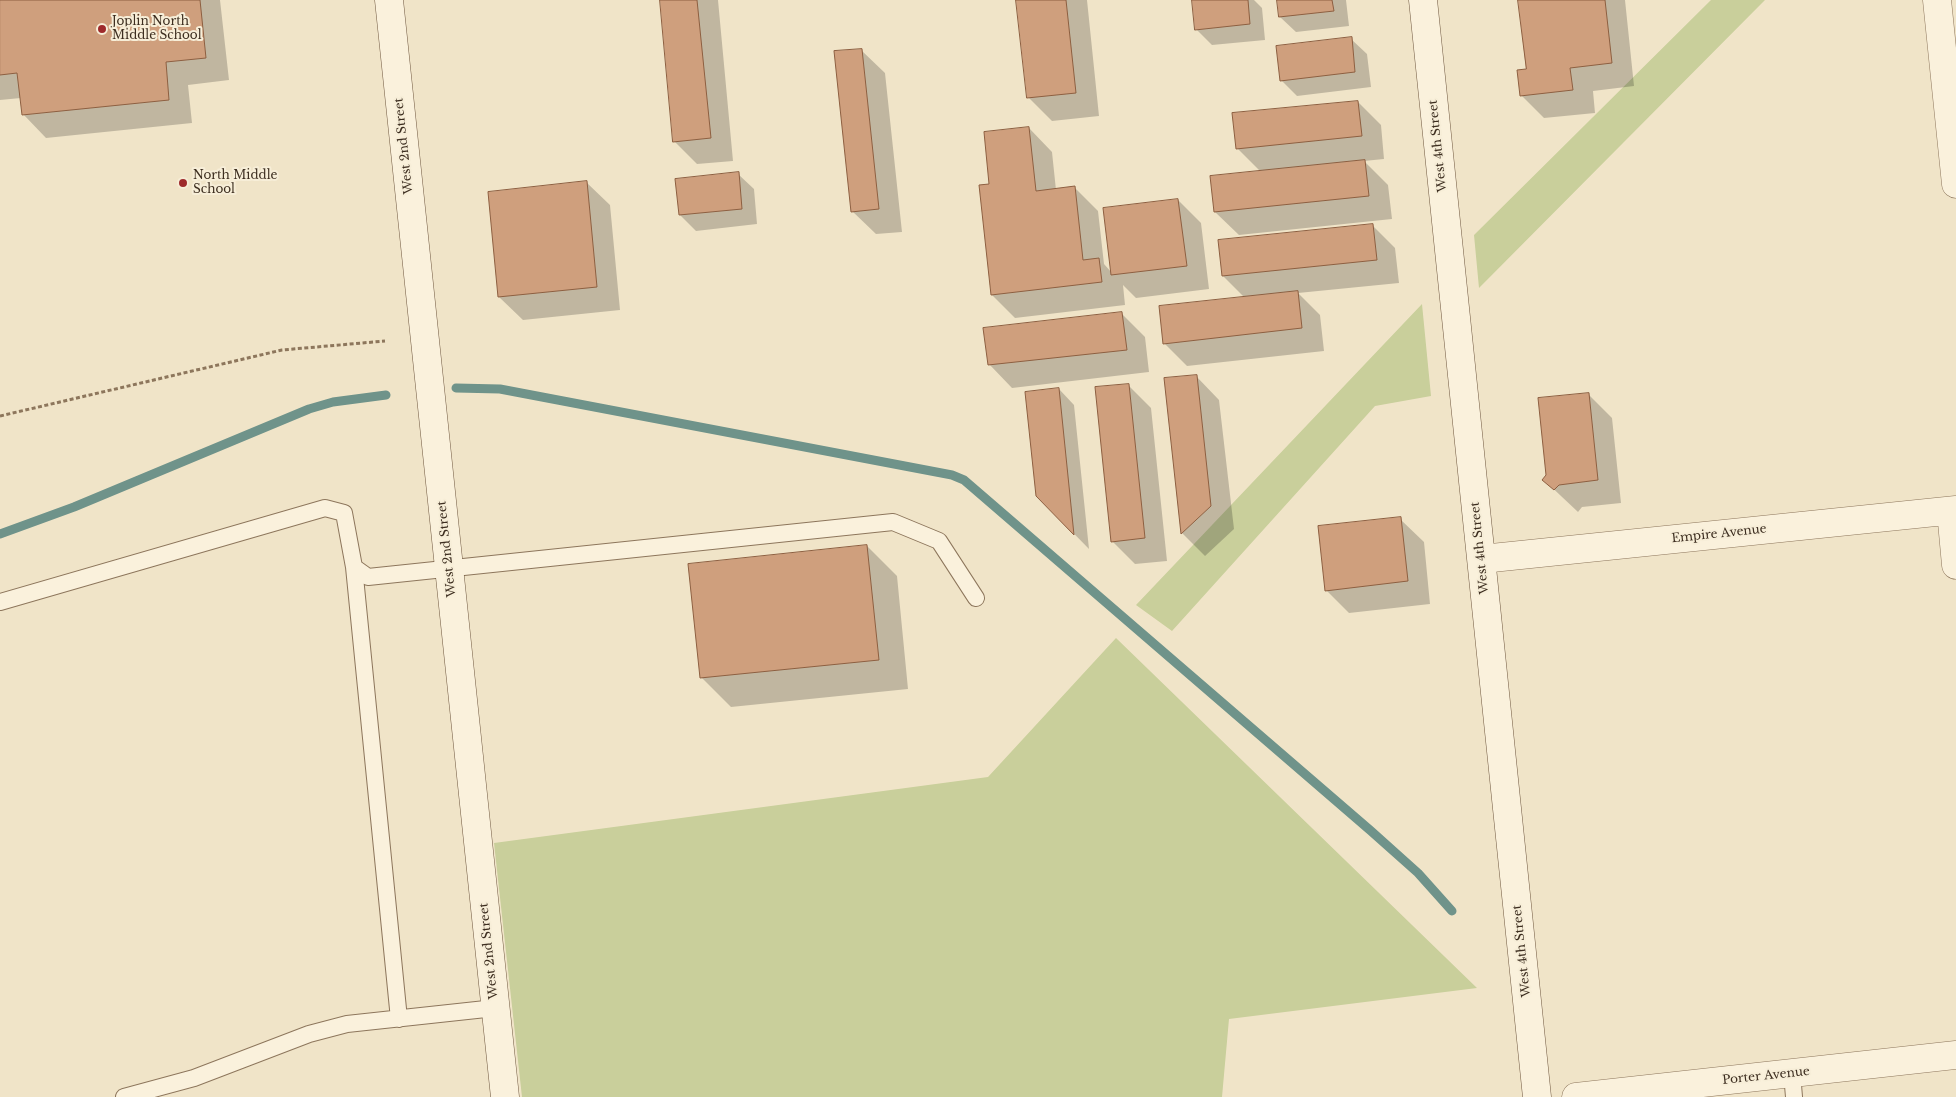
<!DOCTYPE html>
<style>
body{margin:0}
canvas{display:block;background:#f0e4c8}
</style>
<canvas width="1956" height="1097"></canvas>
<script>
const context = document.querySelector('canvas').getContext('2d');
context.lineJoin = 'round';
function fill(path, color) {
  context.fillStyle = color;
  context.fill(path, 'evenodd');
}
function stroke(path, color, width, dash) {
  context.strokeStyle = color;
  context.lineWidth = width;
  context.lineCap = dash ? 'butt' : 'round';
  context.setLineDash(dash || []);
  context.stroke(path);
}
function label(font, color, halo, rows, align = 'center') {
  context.font = font + ' "Libre Baskerville",serif';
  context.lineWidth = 4;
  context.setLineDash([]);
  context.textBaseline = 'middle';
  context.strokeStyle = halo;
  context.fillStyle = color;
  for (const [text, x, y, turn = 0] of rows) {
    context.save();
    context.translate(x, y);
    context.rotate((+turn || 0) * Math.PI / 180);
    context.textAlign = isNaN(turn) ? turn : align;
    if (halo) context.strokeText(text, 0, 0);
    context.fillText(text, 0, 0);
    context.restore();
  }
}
fill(new Path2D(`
 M1711 0H1765L1479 288 1474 235Z
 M1422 304 1431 396 1375 406 1172 631 1136 605Z
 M1116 638 1477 988 1229 1019 1222 1097H522L494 843 988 777Z`), '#c9cf9b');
fill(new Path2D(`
 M0 0H220L229 80 188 85 192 123 46 138 23 114 21 98 0 100Z
 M661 0H718L733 161 697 164 674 141Z
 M1018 0H1087L1099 116 1052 121 1028 97Z
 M1193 0H1254L1262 8 1265 40 1212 45 1197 30Z
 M1278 0H1346L1349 26 1296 32 1280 17Z
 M1520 0H1625L1634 86 1593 91 1595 113 1544 118 1521 95 1527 70Z
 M1351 39 1367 54 1371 87 1297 96 1281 80Z
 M861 50 885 73 902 232 876 234 852 211Z
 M1358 102 1381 125 1384 159 1364 161 1388 185 1392 219 1239 235 1215 212 1212 178 1261 172 1237 148Z
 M1029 128 1052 152 1056 190 1075 188 1098 211 1104 264 1112 273 1178 200 1201 223 1209 289 1136 298 1123 285 1125 305 1015 318 992 295 991 185Z
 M738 174 754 189 757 224 696 231 680 215 676 180Z
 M586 182 610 205 620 310 523 320 499 297Z
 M1372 225 1395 248 1399 283 1298 293 1320 315 1324 351 1187 366 1164 343 1245 298 1223 276Z
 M1122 314 1145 337 1149 372 1012 388 989 364Z
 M1196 376 1219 400 1234 529 1205 556 1182 533Z
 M1128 385 1151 408 1167 561 1135 564 1112 541Z
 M1059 389 1074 405 1089 549 1037 496Z
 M1588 394 1612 418 1621 503 1582 507 1578 512 1544 480Z
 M1400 519 1424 542 1430 604 1349 613 1326 590Z
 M867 546 897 576 908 689 731 707 701 677Z`), '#0003');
stroke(new Path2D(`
 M456 388 500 389 952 475 964 480 1371 831 1418 873 1452 911
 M0 534 74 507 309 409 333 402 386 395`), '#6f938a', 9);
const building = new Path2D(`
 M0 0H200L206 58 166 62 169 100 22 115 17 73 0 75Z
 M660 0H697L711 138 673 142Z
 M1016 0H1066L1076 93 1027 98Z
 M1192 0H1248L1250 24 1195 30Z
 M1277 0H1332L1334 11 1279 17Z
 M1518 0H1605L1612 63 1570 68 1573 90 1520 96 1517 70 1526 69Z
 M1352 37 1355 72 1280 81 1276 46Z
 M862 49 879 209 851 212 834 51Z
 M1358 101 1362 136 1236 149 1232 113Z
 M1029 127 1036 191 1075 186 1083 260 1099 258 1102 282 991 295 979 185 989 184 984 132Z
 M1365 160 1369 196 1214 212 1210 176Z
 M739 172 742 209 679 215 675 179Z
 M587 181 597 287 498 297 488 192Z
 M1178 199 1187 266 1111 275 1103 208Z
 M1373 224 1377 260 1222 276 1218 240Z
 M1298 291 1302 328 1163 344 1159 306Z
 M1122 312 1127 350 988 365 983 328Z
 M1197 375 1211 506 1181 534 1164 378Z
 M1129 384 1145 538 1111 542 1095 387Z
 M1059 388 1074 535 1036 496 1025 392Z
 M1589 393 1598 480 1559 485 1554 490 1542 480 1546 475 1538 398Z
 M1401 517 1408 581 1325 591 1318 526Z
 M867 545 879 660 700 678 688 564Z`);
fill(building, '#cf9f7d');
stroke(building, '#8d5f41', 1);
const lane = new Path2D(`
 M354 567 399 1019
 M0 602 325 508 344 513 354 567 368 577 893 522 939 541 976 598
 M1792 1073 1794 1097
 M124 1097 194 1078 309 1034 347 1024 495 1008`);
const street = new Path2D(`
 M1937 0 1956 184
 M1951 511 1956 565
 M1482 559 1956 510
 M1576 1097 1956 1055`);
const secondary = new Path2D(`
 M389 0 505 1097
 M1423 0 1537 1097`);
stroke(lane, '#8d765c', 18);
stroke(street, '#8d765c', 29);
stroke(secondary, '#6f573f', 29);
stroke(new Path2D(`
 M0 416 282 350 385 341`), '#8d765c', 3, [4, 2.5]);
stroke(lane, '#faf1dc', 16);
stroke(street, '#faf1dc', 28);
stroke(secondary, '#faf1dc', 28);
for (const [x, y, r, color] of [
 [102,29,5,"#9e2a2b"],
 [183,183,5,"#9e2a2b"]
]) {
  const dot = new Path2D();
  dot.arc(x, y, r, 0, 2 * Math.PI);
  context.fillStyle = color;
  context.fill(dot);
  stroke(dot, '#f7eed8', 2);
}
label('12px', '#3d2e20', '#f7eed8', [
 ["Joplin North",112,22],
 ["Middle School",112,36],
 ["North Middle",193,176],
 ["School",193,190]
], 'left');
label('12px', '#3d2e20', '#f7eed8', [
 ["West 2nd Street",404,146,-96],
 ["West 4th Street",1438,146,-96],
 ["Empire Avenue",1719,534,-6],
 ["West 4th Street",1480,548,-96],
 ["West 2nd Street",447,549,-96],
 ["West 2nd Street",489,951,-96],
 ["West 4th Street",1522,951,-96],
 ["Porter Avenue",1766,1076,-6]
]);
</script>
